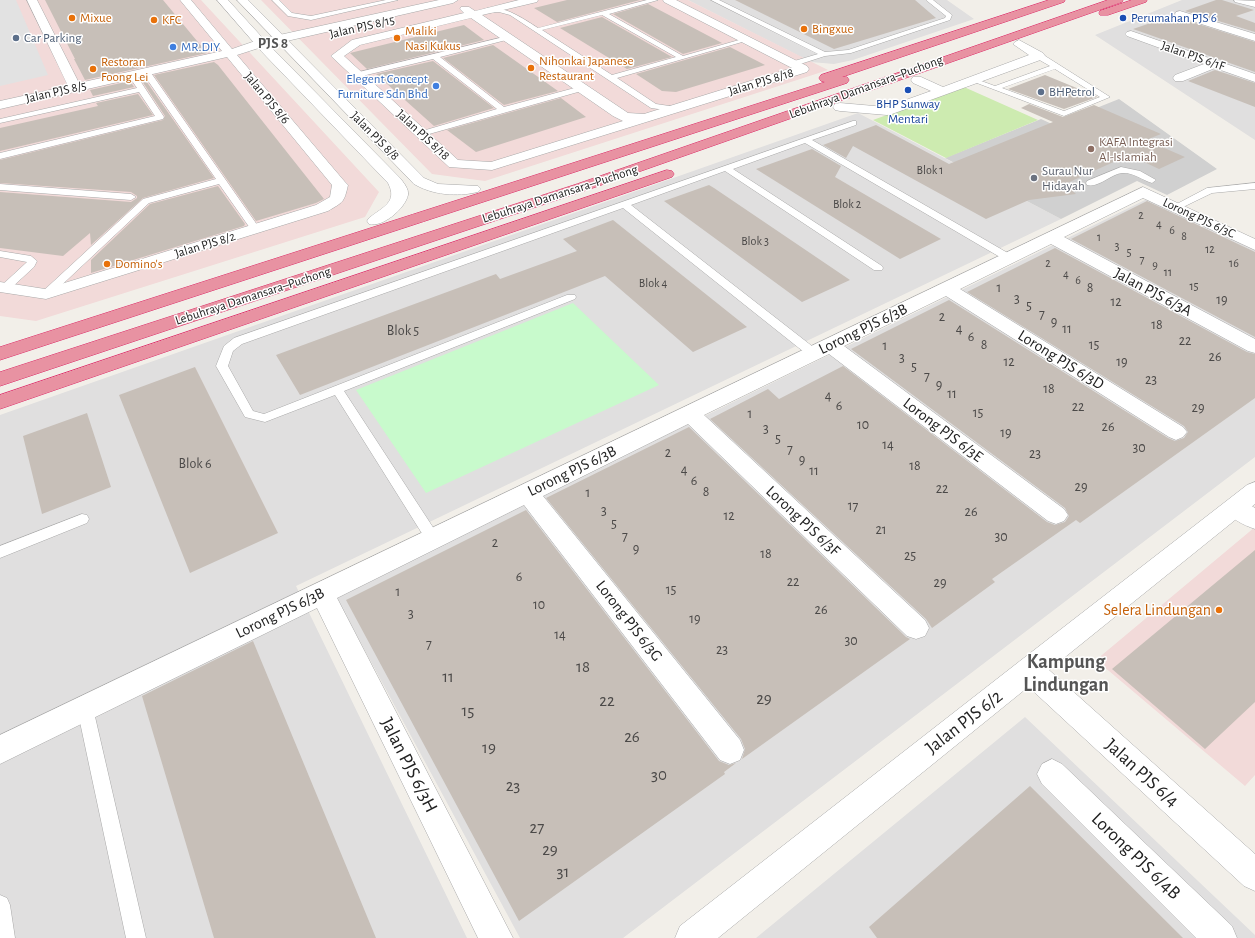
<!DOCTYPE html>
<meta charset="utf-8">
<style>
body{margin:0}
canvas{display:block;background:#f2efe9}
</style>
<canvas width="1255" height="938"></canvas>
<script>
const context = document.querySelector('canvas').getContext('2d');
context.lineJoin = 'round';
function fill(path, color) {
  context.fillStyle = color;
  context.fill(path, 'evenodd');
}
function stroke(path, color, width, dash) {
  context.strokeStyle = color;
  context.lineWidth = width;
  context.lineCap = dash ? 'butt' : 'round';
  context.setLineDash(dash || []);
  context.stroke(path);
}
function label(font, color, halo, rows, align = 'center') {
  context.font = font + ' "Alegreya Sans",sans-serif';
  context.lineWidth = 3;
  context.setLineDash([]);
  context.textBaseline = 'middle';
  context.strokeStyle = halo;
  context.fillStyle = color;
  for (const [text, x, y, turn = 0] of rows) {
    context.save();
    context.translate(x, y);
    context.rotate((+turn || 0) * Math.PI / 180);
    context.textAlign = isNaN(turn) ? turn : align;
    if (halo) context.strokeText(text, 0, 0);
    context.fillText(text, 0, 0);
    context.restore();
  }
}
fill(new Path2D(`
 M688 0H947L974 19 853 60 834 64 811 62Z
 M1182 0H1255V140L1095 35Z
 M858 113 1061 219 296 586 467 938H0V415Z
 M1147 199 1255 250V457L623 938H520L336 597Z
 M1025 717 1255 935V938H756Z`), '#e0dfdf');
fill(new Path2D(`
 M0 0H201L379 192 365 217 36 321 0 316Z
 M261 0H688L828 70 485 181 432 174Z
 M1255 527V775L1245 786 1096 660Z`), '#f2dad9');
fill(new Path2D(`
 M1119 99 1217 169 1167 195 1137 181 1061 219 945 158 1041 119 1054 125Z`), '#d0d0d0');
fill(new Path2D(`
 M964 87 1038 120 946 158 873 120Z`), '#cdebb0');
fill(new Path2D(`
 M573 303 659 385 426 493 356 390Z`), '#c8facc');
fill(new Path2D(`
 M0 0H16L48 75 0 86Z`), '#e2e2e2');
fill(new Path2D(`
 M45 0H163L207 53 85 80 74 59H75Z
 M567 0H640L557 22 534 8Z
 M735 0H915L936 18 834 49Z
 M1216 0H1222L1254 10 1236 16 1255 23V32L1185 11Z
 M648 4 650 5 722 43 683 54 613 14Z
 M1174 15 1176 17 1255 42V72L1133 29Z
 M602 17 672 57 627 69 560 28Z
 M464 25 484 40 367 69 350 53Z
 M493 45 558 91 504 105 443 58Z
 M730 47 765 65 676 92 662 91 636 74Z
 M433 61 494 108 434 126 376 74Z
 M214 62 218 65 324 199 316 203 256 221 154 75Z
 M1215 70 1255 83V107L1188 81Z
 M1045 75 1096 96 1097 97 1064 109 1008 89Z
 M140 78H144L214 178 143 198 91 245 90 233 63 256 0 248V192L131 202 137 198V196L131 192 0 183V160L163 120 165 116Z
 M130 81 134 87 93 96 90 90Z
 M138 94 153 115 0 151V128L98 106 96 103Z
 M561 98 586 117 476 152 447 130Z
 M1029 104 1063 117 1094 105 1161 134 1146 140 1185 157 1159 169 1129 155 1065 184 1076 194 1029 200 986 219 853 146 846 158 823 145 876 125 949 164 1053 122 1021 108Z
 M812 149 841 166 835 177 941 239 900 259 756 169Z
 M709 185 714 188 850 280 802 302 664 201Z
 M218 186 245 224 244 226 91 273V260L150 204Z
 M1147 201 1255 252V337L1071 239Z
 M613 220 747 327 693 352 605 276 300 395 276 355 496 274 500 279 577 251 563 239Z
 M1055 248 1247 352 1255 354V398L1080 523 1076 520 992 579 995 582 932 628 926 619 710 419 768 389 779 399 843 366 1047 522 1055 525 1065 522 1069 516 1065 508 851 349 949 300 1168 438 1175 441 1184 438 1188 432 1184 426 967 292Z
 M195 367 278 533 190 573 119 395Z
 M87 413 111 487 42 514 23 436Z
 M689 427 906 637 910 639 742 759 745 749 741 739 546 498Z
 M526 510 719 761 729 765 736 763 724 772 725 774 519 921 346 600Z
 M1255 550V702L1205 749 1112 669Z
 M253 641 376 938H214L142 696Z
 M1030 786 1183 938H877L869 927Z`), '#c7bfb8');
const service = new Path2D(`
 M272 0H279L292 13 311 16 386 0H398L311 20 288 16Z
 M647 0H658L609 14 683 56 746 38 749 40 617 78 656 104 676 107V111H673L651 108 510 15 499 12 484 13 481 11C497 0 524 19 538 28ZM602 15 676 57 612 75 542 30Z
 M711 0H719L825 52 848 50 945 18 946 16 926 0H933L952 15 950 20 851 53 825 56 794 66 790 64 791 62 818 54Z
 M508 36 510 37V39L440 57 504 107 582 86 586 88 585 90 422 136 418 134 419 132 497 109 433 59 358 77 354 75 355 73Z
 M1036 54H1042L1110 97 1064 116 969 80 973 78 995 86 1050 66 1036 58ZM1055 69 1100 97 1064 111 1002 88Z
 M143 70H149L260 229 255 232 252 231 219 184 149 203 50 296H42L41 294 42 292 143 199 216 179 142 72Z
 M129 73H135L164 117 163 119 0 159V153L155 116 139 92 0 123V119L137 88 128 75Z
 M853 121H856V125L812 140 1013 256 1014 258 1013 260H1005L805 143 733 169 882 266 883 268 882 270H874L725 171 631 205 817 350 819 353 817 356H809L623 208 242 344 233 351 228 366 253 411 264 414 567 295H575L576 297 575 299 344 391 438 535 440 539 438 543 433 545 428 543 335 395 265 422 245 417 216 366 224 346 234 338Z
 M1121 167 1140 171 1156 180 1152 183C1142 180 1133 172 1122 173 1111 174 1099 188 1087 185L1086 183 1087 181Z
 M1255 183V189L1212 193 1179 209 1176 210 1171 207 1207 188Z
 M0 184 131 194 136 197 131 200 0 190Z
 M0 251 31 256 37 261 34 267 9 290H1L0 288 1 286 27 262 0 257Z
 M82 514 87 515 89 519 87 523 0 558V546Z
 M85 700 91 703 93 708 146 938H126L77 708 79 703Z
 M0 895 7 898 10 905 15 938H0Z`);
const minor = new Path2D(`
 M27 0H37L79 83 222 51 180 0H191L232 49 261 39 439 0H458L453 3 265 46 237 55 345 182 348 185C344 203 343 202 328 211L46 299 0 292V282L45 289 316 205 330 197 332 185 227 57 0 109V101L68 86Z
 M519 0H538L537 2 482 15 628 113 644 114 792 68 664 2 663 0H676L807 66 809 69 807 72 492 170 449 167 331 56 352 40 464 13 460 9 461 7H469L475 11ZM471 18 613 116 623 121 491 162 458 160 344 56 360 45Z
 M1234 0 1255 1V7L1235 2Z
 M1180 11 1255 34V41L1176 16 1175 14 1176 12Z
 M1131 31 1255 74V82L1215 68 1183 81H1175L1173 78 1175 75 1204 64 1127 36 1125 34 1127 32Z
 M1019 40 1043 53 1045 56 1043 59 892 114 887 115 840 111 835 110 833 107 835 104 840 103 886 107 931 91 913 83 911 80 913 77H921L943 87 1029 55 1013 44 1015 42Z
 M1143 187 1255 239V250L1143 198 1064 237 1255 339V353L1248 351 1051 244 960 289 1183 427 1187 432 1183 437 1176 440 1169 437 946 296 844 346 1064 509 1068 515 1064 521 1056 524 1048 521 829 354 704 415 925 620 929 628 925 636 916 639 907 636 688 424 543 496 740 740 744 750 740 760 730 764 720 760 524 505 337 598 513 938H478L317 608 0 764V735Z
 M1235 498 1243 501 1255 508V529C1243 525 1229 518 1224 507L1227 501Z
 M1029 658 1038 661 1042 670 1038 679 718 938H675L680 926 1020 661Z
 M1052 759 1062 764 1232 926 1237 938H1196L1042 784 1037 774 1042 764Z`);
const tertiary = new Path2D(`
 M217 0H228L270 46 400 178C404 183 409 189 408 195 405 209 382 228 369 224L367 221 369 218C383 207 398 202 388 183L262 52Z
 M237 0H248L424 178 438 184 478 186 481 189 478 192C457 197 432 195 414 184Z
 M1255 482V504L1049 670 1255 854V891L1244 886 1020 679 1016 670 1020 661 1247 485Z`);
const motorway = new Path2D(`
 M1049 0H1065L1064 2 842 77H847L849 80 847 83 0 360V347L825 82 821 81 819 78 821 75Z
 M1108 0H1123L1122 2 587 190 0 386V372L577 184Z
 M1132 0H1147L1146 2 1108 15H1100L1099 13 1100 11Z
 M667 170 672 171 674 174 672 177 0 409V395Z`);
stroke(service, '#a9a9a9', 1);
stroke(minor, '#a9a9a9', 1);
stroke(tertiary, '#a9a9a9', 1);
stroke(motorway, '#dc2a67', 1);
fill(service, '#fff');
fill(minor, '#fff');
fill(tertiary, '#fff');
fill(motorway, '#e892a2');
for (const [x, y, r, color] of [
 [72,18,4,"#e8710a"],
 [1123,18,4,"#1a4fb4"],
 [154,20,4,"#e8710a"],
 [804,29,4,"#e8710a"],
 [16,38,4,"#5c6f8a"],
 [397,38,4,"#e8710a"],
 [173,47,4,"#3f7fe0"],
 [531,68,4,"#e8710a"],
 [93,69,4,"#e8710a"],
 [436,86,4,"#3f7fe0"],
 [908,90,4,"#1a4fb4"],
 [1041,92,4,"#5c6f8a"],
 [1091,149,4,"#8d6e63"],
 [1034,178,4,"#6b7280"],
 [107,264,4,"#e8710a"],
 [1219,610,4,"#e8710a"]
]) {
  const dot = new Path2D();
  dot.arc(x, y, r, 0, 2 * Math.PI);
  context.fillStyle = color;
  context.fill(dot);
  stroke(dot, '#fff', 1.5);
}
label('12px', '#4b4948', null, [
 ["Blok 1",930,170],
 ["Blok 2",847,204],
 ["2",1141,215],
 ["4",1159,224],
 ["6",1172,230],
 ["8",1184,236],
 ["1",1099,237],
 ["Blok 3",755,241],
 ["3",1117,246],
 ["12",1210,249],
 ["5",1129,252],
 ["7",1142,259],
 ["2",1048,263],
 ["16",1234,263],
 ["9",1155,265],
 ["11",1168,272],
 ["4",1066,274],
 ["6",1078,280],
 ["Blok 4",653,283],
 ["15",1194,286]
]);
label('13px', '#c56008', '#fff', [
 ["Mixue",80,18],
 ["KFC",162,20],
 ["Bingxue",812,29],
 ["Maliki",405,31],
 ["Nasi Kukus",405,46],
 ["Nihonkai Japanese",539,61],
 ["Restaurant",539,76],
 ["Restoran",101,62],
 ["Foong Lei",101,77],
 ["Domino's",115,264]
], 'left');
label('13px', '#164399', '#fff', [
 ["Perumahan PJS 6",1131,18],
 ["BHP Sunway",908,104,"center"],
 ["Mentari",908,119,"center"]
], 'left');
label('13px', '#222', '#fff', [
 ["Jalan PJS 8/15",362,27,-13],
 ["Jalan PJS 6/1F",1193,56,19],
 ["Jalan PJS 8/18",761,82,-17],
 ["Lebuhraya Damansara–Puchong",866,87,-20],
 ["Jalan PJS 8/5",56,92,-13],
 ["Jalan PJS 8/6",267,98,50],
 ["Jalan PJS 8/18",423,135,43],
 ["Jalan PJS 8/8",375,136,45],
 ["Lebuhraya Damansara–Puchong",560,194,-18],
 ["Lorong PJS 6/3C",1199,218,25],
 ["Jalan PJS 8/2",205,245,-17],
 ["Lebuhraya Damansara–Puchong",253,296,-18]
]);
label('13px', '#4e5e75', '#fff', [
 ["Car Parking",24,38],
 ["BHPetrol",1049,92]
], 'left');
label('13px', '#366cbe', '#fff', [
 ["MR.DIY",181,47],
 ["Elegent Concept",428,79,"right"],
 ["Furniture Sdn Bhd",428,94,"right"]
], 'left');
label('13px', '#785e54', '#fff', [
 ["KAFA Integrasi",1099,142],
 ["Al-Islamiah",1099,157]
], 'left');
label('13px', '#5b616d', '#fff', [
 ["Surau Nur",1042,171],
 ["Hidayah",1042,186]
], 'left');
label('14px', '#4b4948', null, [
 ["1",999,288],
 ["8",1090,288],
 ["3",1017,299],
 ["19",1222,300],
 ["12",1116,302],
 ["5",1029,306],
 ["7",1042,314],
 ["2",942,317],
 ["9",1054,322],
 ["18",1157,325],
 ["4",959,329],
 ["11",1067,329],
 ["Blok 5",403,331],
 ["6",971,337],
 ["22",1185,341],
 ["8",984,345],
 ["15",1094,345],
 ["1",885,346],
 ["26",1215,357],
 ["3",902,358],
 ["12",1009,362],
 ["19",1122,362],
 ["5",914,367],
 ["7",927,376],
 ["23",1151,380],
 ["9",939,385],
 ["18",1049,389],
 ["11",952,394],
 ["4",828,396],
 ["6",839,406],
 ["22",1078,407],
 ["29",1198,408],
 ["15",978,413],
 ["1",750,414],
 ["10",863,425],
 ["26",1108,427],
 ["3",766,429],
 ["19",1006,433],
 ["5",778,439],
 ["14",888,445],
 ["30",1139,448],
 ["7",790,449],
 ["2",668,453],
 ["23",1035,454],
 ["9",802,460],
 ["Blok 6",195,464],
 ["18",915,466],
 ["4",684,470],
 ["11",814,471],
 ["6",694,481],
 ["29",1081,487],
 ["22",942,489],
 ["8",706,492],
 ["1",588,493],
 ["17",853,506],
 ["3",604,511],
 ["26",971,512],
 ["12",729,516],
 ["5",614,524],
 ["21",881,530],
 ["7",625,536],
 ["30",1001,537],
 ["2",495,543],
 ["9",636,549],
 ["18",766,554],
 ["25",910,556],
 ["6",519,577],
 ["22",793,582],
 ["29",940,583],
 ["15",671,590],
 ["1",398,592],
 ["10",539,605],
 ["26",821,610],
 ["3",411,614],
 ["19",695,619],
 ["14",560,635],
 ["30",851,641],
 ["7",429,644],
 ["23",722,650]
]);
label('bold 15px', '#555', '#fff', [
 ["PJS 8",273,43]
]);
label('16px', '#222', '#fff', [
 ["Jalan PJS 6/3A",1153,292,28],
 ["Lorong PJS 6/3B",863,329,-26],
 ["Lorong PJS 6/3D",1061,360,32],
 ["Lorong PJS 6/3E",943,430,37],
 ["Lorong PJS 6/3B",572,471,-26],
 ["Lorong PJS 6/3F",803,521,43],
 ["Lorong PJS 6/3B",280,613,-26],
 ["Lorong PJS 6/3G",629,621,52]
]);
label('16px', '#c56008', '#fff', [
 ["Selera Lindungan",1211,610]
], 'right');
label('17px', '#4b4948', null, [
 ["18",583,667],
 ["11",448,677],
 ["29",764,699],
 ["22",607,701],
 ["15",468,711],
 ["26",632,737],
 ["19",489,748],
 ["30",659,775],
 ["23",513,786],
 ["27",537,828],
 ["29",550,850],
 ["31",563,872]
]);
label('19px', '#222', '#fff', [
 ["Jalan PJS 6/2",964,722,-38],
 ["Jalan PJS 6/3H",409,765,63],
 ["Jalan PJS 6/4",1142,773,42],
 ["Lorong PJS 6/4B",1136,856,44]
]);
label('bold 20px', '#555', '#fff', [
 ["Kampung",1066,662],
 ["Lindungan",1066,685]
]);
</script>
